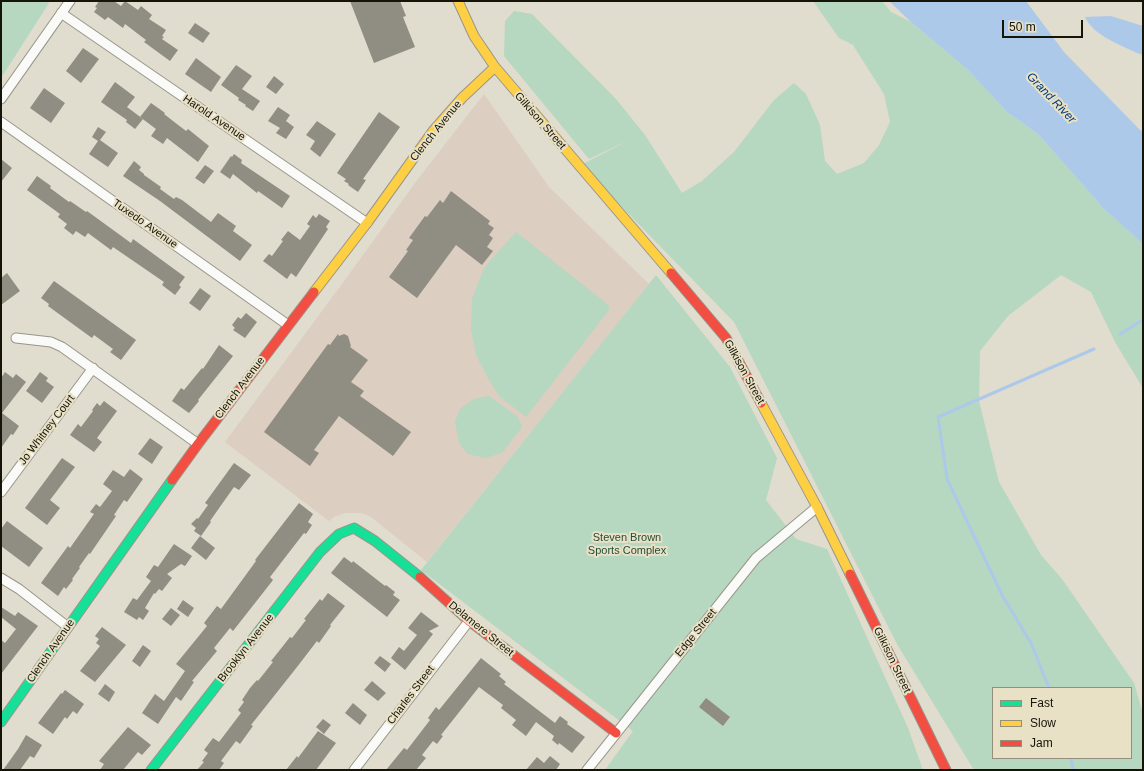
<!DOCTYPE html>
<style>
body{margin:0}
#map{position:relative;width:1144px;height:771px;overflow:hidden;background:#e0dcce;font-family:Helvetica,sans-serif}
canvas{display:block}
.frame{position:absolute;inset:0;border:2px solid #161309;pointer-events:none}
.legend{position:absolute;left:992px;top:687px;width:140px;height:72px;box-sizing:border-box;background:#e8e1c6;border:1px solid #948f7a;margin:0;padding:5px 7px;list-style:none;font-size:12px;color:#161309}
.legend li{display:flex;align-items:center;gap:8px;height:20px}
.legend b{width:20px;border:1px solid #948f7a}
.scale{position:absolute;left:1002px;top:20px;width:81px;height:18px;box-sizing:border-box;border:2px solid #161309;border-top:0;padding-left:5px;font-size:12px;line-height:14px;white-space:nowrap;color:#161309;-webkit-text-stroke:3px #e8e1c6;paint-order:stroke}
</style>
<div id="map">
<canvas width="1144" height="771"></canvas>
<div class="frame"></div>
<ul class="legend">
<li><b style="height:5px;background:#16e098"></b>Fast</li>
<li><b style="height:5px;background:#ffcf43"></b>Slow</li>
<li><b style="height:5px;background:#f24e42"></b>Jam</li>
</ul>
<div class="scale">50 m</div>
</div>
<script>
const context = document.querySelector('canvas').getContext('2d');
context.lineJoin = 'round';
function fill(path, color) {
  context.fillStyle = color;
  context.fill(path, 'evenodd');
}
function stroke(path, color, width, dash) {
  context.strokeStyle = color;
  context.lineWidth = width;
  context.lineCap = dash ? 'butt' : 'round';
  context.setLineDash(dash || []);
  context.stroke(path);
}
function label(font, color, halo, rows, align = 'center') {
  context.font = font + ' Helvetica,sans-serif';
  context.lineWidth = 4;
  context.setLineDash([]);
  context.textBaseline = 'middle';
  context.strokeStyle = halo;
  context.fillStyle = color;
  for (const [text, x, y, turn = 0] of rows) {
    context.save();
    context.translate(x, y);
    context.rotate((+turn || 0) * Math.PI / 180);
    context.textAlign = isNaN(turn) ? turn : align;
    if (halo) context.strokeText(text, 0, 0);
    context.fillText(text, 0, 0);
    context.restore();
  }
}
fill(new Path2D(`
 M484 94 549 187 649 284 427 562 371 517 362 513H345L334 517 329 521 225 442 342 284 418 179Z`), '#dccec1');
fill(new Path2D(`
 M1 1H47L49 3 1 78Z
 M813 1H882L891 12 911 22 968 70 1007 112 1039 135 1104 209 1143 244V388L1115 342 1091 292 1061 275 1008 316 980 351 979 401 999 482 1041 555 1062 579 1134 683 1143 714V770H974L897 644 734 322 581 165 631 139 589 159 504 56 505 21 514 11 532 14 616 99 645 135 682 193 702 181 734 152 774 100 794 83 806 94 820 125 825 161 837 174 864 163 879 145 890 122 884 94 853 45 839 38ZM993 688H1131V758H993Z
 M516 232 601 299 609 306V310L526 417 499 396 489 380 476 355 471 330 472 299 484 268Z
 M656 275 730 367 777 458 766 500 796 539 827 549 908 728 923 770H605L633 731 421 570Z
 M489 396 518 417 522 427 502 453 485 458 468 454 459 443 455 422 460 409 474 399Z`), '#b6d7c0');
fill(new Path2D(`
 M889 1H1026L1064 52 1141 131 1143 130V244L1104 209 1039 135 1007 112 968 70 911 22Z
 M1111 16 1143 26V55L1137 53C1119 44 1094 36 1085 17Z`), '#adc9ea');
stroke(new Path2D(`
 M1120 334 1143 320
 M1049 688 1031 643 1002 595 947 479 938 417 1094 349
 M1071 758 1073 770`), '#adc9ea', 3);
fill(new Path2D(`
 M99 1H114L121 6 125 1 138 10 141 6 152 15 149 19 166 30 162 36 164 37 162 39 178 50 170 61 144 42 146 40 125 24 123 28 108 17 105 20 94 12 97 8 95 7Z
 M350 1H400L406 16 403 17 415 47 374 63Z
 M195 23 210 33 203 43 188 33Z
 M83 48 99 59 81 83 66 71Z
 M196 58 221 77 211 92 185 74Z
 M236 65 252 76 242 89 260 101 253 111 245 106 246 105 238 100 239 98 221 85Z
 M274 76 284 84 276 94 266 87Z
 M115 82 135 97 127 107 143 119 135 129 126 122 127 120 101 102Z
 M44 88 65 103 51 123 30 108Z
 M151 103 165 113 164 114 186 131 188 129 209 146 198 162 167 138 163 144 151 136 156 129 140 117Z
 M278 107 290 115 286 121 294 127 286 139 276 133 280 128 268 121Z
 M379 112 400 127 363 179 366 180 358 192 348 185 349 184 344 181 346 179 337 173Z
 M317 121 336 134 320 157 310 149 315 141 306 135Z
 M98 127 106 132 100 140 118 153 108 167 89 154 98 141 92 137Z
 M234 154 242 160 241 163 290 196 282 208 258 191 257 193 233 174 230 179 220 172 231 156 232 157Z
 M1 159 12 168 1 182Z
 M134 161 141 167 139 170 144 174V175L161 187 160 189 174 199 176 197 182 200 211 222 218 213 236 226 233 231 252 245 240 261 160 201 123 176Z
 M205 165 214 171 204 184 195 178Z
 M37 176 51 186 50 188 69 202 70 201 86 212 87 211 131 243 133 239 185 277 179 285 181 287 175 295 162 285 164 282 113 247 111 250 88 233 85 237 76 231 73 235 64 228 67 224 58 217 60 214 27 190Z
 M451 191 490 221 488 224 494 228 489 235 493 238 487 247 493 251 482 265 456 245 417 298 389 277 408 251 406 250 413 240 409 238 425 216 427 217 440 200 443 203Z
 M319 214 330 221 326 227 328 229 296 277 291 273 287 279 263 261 269 254 272 256 283 241 281 240 288 231 300 240 310 226 307 224 313 215 316 218Z
 M7 273 20 291 1 305V278Z
 M54 281 136 340 121 360 110 352 113 349 94 335 92 338 48 306 49 304 41 298Z
 M200 288 211 296 200 311 189 303Z
 M246 313 257 322 245 338 233 330 235 328 232 325 238 317 241 319Z
 M338 334 339 336 344 334 348 336 351 346 350 347 368 360 351 382 364 391 360 396 411 432 393 456 339 416 314 450 319 453 310 466 264 432 328 344 330 345Z
 M219 345 233 356 198 400 199 401 189 413 172 401 181 388 184 390 202 368 203 369Z
 M5 372 13 378 16 374 26 382 2 413 19 426 13 435 11 434 1 448V378Z
 M40 372 48 378 46 381 54 387 42 403 26 391Z
 M104 401 117 411 97 438 102 442 94 452 70 435 78 424 81 427 93 411 92 410 97 403 100 406Z
 M150 438 163 447 152 464 138 454Z
 M62 458 75 467 50 500 60 508 47 525 25 508Z
 M234 463 251 475 239 490 234 487 210 521 211 522 201 536 194 531 196 528 191 524 197 518 198 519 208 505 205 503Z
 M130 469 143 479 127 502 124 500 114 515 116 516 90 554 89 553 79 567 80 568 72 579 73 580 66 589 64 587 58 596 41 583 68 546 70 548 94 514 90 512 96 504 100 507 112 491 103 484 113 470 124 477Z
 M299 503 313 514 308 522 312 525 306 534 304 533 270 577 273 580 266 589 233 631 230 628 214 648 217 651 192 681 194 682 181 701 176 697 158 724 142 713 155 694 164 701 185 671 176 664 207 626 204 623 217 606 221 609 256 561 255 560Z
 M7 521 43 548 29 567 1 546V529Z
 M200 536 215 548 206 560 191 548Z
 M174 544 192 556 185 566 181 564 167 574 172 578 162 591 159 589 155 594 154 593 145 608 149 611 143 620 139 617 137 620 124 612 133 598 137 600 151 581 146 577 154 565 158 567Z
 M344 557 352 563 353 561 385 586 386 585 395 592 393 595 400 600 387 617 331 573Z
 M328 593 345 606 330 625 331 626 319 643 317 641 297 667 251 725 253 726 240 744 236 741 221 761 224 763 219 770H197L204 762 202 761 208 753 204 750 213 738 219 742 241 713 238 710 244 702 242 700 250 688 257 680 258 681 273 662 271 661 283 646 290 637 292 638 306 620 304 619 320 599 322 601Z
 M183 600 194 608 188 617 177 609Z
 M1 607 15 616 18 612 38 626 1 674V640L5 643 16 629 1 617Z
 M171 608 180 615 171 626 162 619Z
 M421 612 439 626 429 631 433 634 405 670 391 658 399 647 404 651 417 635 408 628Z
 M102 627 126 645 95 682 80 671 100 646 96 643 99 639 95 636Z
 M143 645 151 651 140 667 132 661Z
 M380 656 391 664 385 672 374 663Z
 M481 658 501 674 499 676 506 682 504 684 555 723 560 716 568 722 567 724 585 737 572 753 559 743 558 745 552 740 554 736 536 722 526 736 512 725 516 720 501 708 503 705 479 687 441 735 443 736 437 744 433 741 422 755 426 758 416 770H386L404 748 407 750 430 720 428 718 436 707 439 710Z
 M372 681 386 693 378 701 364 690Z
 M105 684 115 692 109 702 98 694Z
 M65 690 84 704 77 714 73 711 67 719 65 717 53 734 38 723 61 693 62 694Z
 M706 698 730 717 723 726 699 707Z
 M353 703 367 715 360 725 345 713Z
 M323 719 331 725 324 734 316 727Z
 M128 727 151 745 142 755 138 752 123 770H100L104 764 99 761Z
 M318 731 336 743 316 770H286L297 756 298 758Z
 M26 735 42 745 34 758 30 756 20 770H3L18 749Z
 M550 756 560 764 556 770H526L537 757 544 763Z`), '#908d82');
const street = new Path2D(`
 M61 13 367 223
 M1 99 70 1
 M1 122 288 325
 M16 338 51 342 62 347 198 444
 M1 492 93 368
 M1 578 19 589 68 627
 M354 770 469 621
 M587 770 756 558 817 507`);
const fast = new Path2D(`
 M1 722 172 480
 M151 770 320 552 339 534 354 528 375 541 420 577`);
const slow = new Path2D(`
 M458 1 474 36 495 67 671 273
 M314 292 367 223 433 131 462 98 495 67
 M761 403 817 507 850 574`);
const jam = new Path2D(`
 M671 273 726 338 761 403
 M172 480 198 444 314 292
 M850 574 946 770
 M420 577 469 621 616 733`);
stroke(street, '#98968b', 11);
stroke(fast, '#98968b', 11);
stroke(slow, '#98968b', 11);
stroke(jam, '#98968b', 11);
stroke(street, '#fafaf8', 9);
stroke(fast, '#16e098', 9);
stroke(slow, '#ffcf43', 9);
stroke(jam, '#f24e42', 9);
label('11px', '#161309', '#e8e1c6', [
 ["Harold Avenue",214,118,34],
 ["Gilkison Street",540,121,49],
 ["Clench Avenue",436,131,-51],
 ["Tuxedo Avenue",145,224,35],
 ["Gilkison Street",744,372,61],
 ["Clench Avenue",240,388,-53],
 ["Jo Whitney Court",47,430,-53],
 ["Delamere Street",481,629,39],
 ["Edge Street",696,633,-51],
 ["Brooklyn Avenue",246,648,-52],
 ["Clench Avenue",51,651,-55],
 ["Gilkison Street",892,660,64],
 ["Charles Street",411,695,-53]
]);
label('11px', '#234c3a', '#e8e1c6', [
 ["Steven Brown",627,538],
 ["Sports Complex",627,551]
]);
label('italic 12px', '#053d76', '#e8e1c6', [
 ["Grand River",1051,98,46]
]);
</script>
